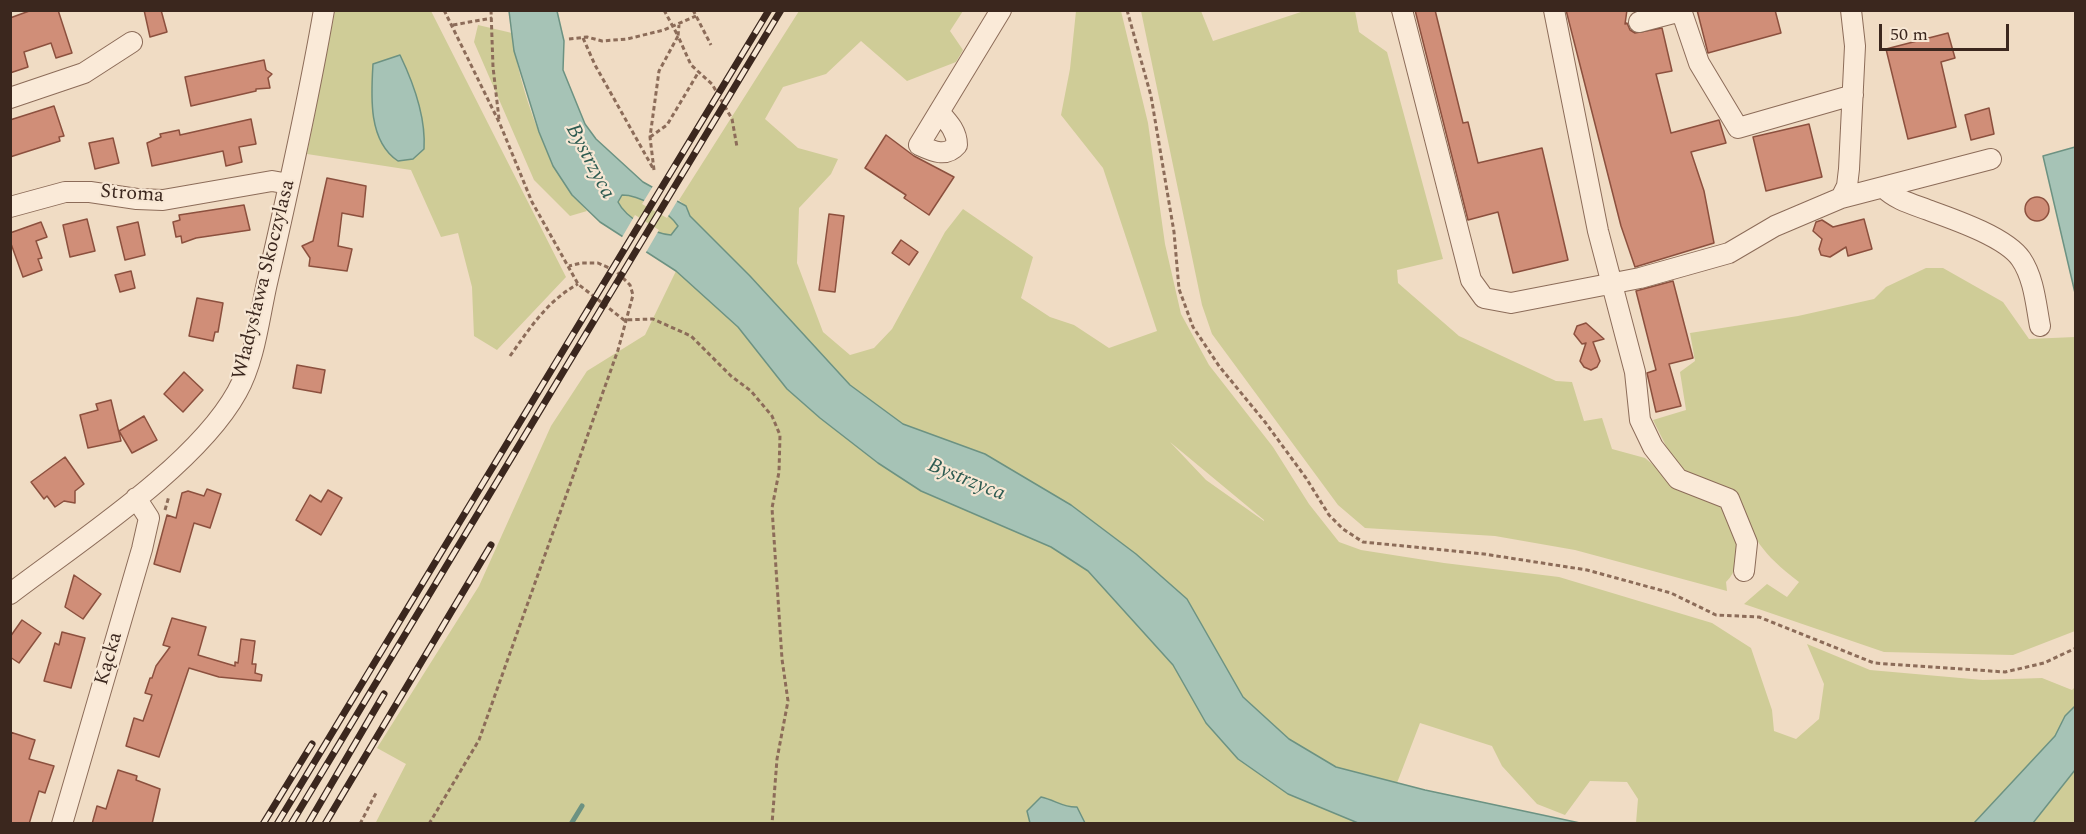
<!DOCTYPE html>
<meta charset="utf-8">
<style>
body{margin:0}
#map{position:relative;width:2086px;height:834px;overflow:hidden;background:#f0dcc4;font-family:Spectral,serif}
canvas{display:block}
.frame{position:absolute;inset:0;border:12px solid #3b271e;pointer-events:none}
.scale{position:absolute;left:1879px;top:24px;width:130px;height:27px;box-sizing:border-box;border:3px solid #3b271e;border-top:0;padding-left:8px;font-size:18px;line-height:21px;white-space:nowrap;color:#3b271e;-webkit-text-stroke:4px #f7e7d4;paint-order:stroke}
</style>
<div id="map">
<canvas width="2086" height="834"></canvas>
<div class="frame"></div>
<div class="scale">50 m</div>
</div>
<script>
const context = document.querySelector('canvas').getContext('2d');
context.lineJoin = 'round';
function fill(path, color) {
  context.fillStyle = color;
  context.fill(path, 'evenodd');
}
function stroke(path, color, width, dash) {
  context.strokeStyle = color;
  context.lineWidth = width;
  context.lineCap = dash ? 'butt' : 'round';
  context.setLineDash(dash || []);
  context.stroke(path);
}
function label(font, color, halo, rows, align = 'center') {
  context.font = font + ' Spectral,serif';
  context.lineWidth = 4.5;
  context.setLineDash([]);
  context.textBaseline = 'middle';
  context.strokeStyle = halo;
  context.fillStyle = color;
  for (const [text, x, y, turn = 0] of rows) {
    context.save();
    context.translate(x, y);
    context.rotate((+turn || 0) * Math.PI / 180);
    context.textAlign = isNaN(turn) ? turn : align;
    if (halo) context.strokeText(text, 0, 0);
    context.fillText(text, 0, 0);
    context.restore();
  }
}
fill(new Path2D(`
 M335 11H431L566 277 497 350 474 336 472 287 458 233 441 237 411 170 307 154Z
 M799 11H963L950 31 963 50 956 62 907 81 861 41 826 74 783 87 765 119 798 148 838 159 831 174 799 208 797 263 823 332 850 355 874 348 892 329 945 232 963 209 1033 257 1021 298 1050 317 1074 325 1109 348 1157 331 1103 168 1061 115 1070 69 1076 11H1121L1148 123 1165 244 1181 314 1209 365 1273 447 1309 504 1339 542 1361 550 1444 563 1559 577 1712 623 1751 648 1772 710 1774 731 1796 739 1819 719 1824 684 1807 644 1870 670 1983 680 2042 678 2072 690 2075 687V706L2065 716 2055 736 1974 823H1636L1638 799 1627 782 1590 781 1565 815 1537 804 1502 766 1492 746 1420 723 1397 783 1336 767 1289 739 1243 697 1187 599 1136 554 1071 505 985 454 903 424 850 385 750 276 690 216 686 206 679 200ZM1170 442 1264 520V521L1206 480Z
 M1141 11H1201L1213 41 1304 11H1355L1359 32 1387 52 1443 259 1397 270 1398 283 1459 336 1556 381 1572 382 1584 421 1602 418 1612 449 1645 458 1674 482 1726 503C1735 528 1748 561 1726 582L1727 591 1575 550 1495 536 1365 528 1338 505 1212 334 1202 305Z
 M478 25 512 33C519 89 547 170 587 211L570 216 534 180 474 42Z
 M622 195C639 195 668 211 678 226L671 235C654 234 625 218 618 202Z
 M1926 268H1943L2003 302 2029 339 2075 337V631L2013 655 1884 652 1744 604 1767 584 1787 597 1799 582C1760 552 1755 540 1735 497L1679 472 1653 420 1686 410 1680 372 1695 361 1690 333 1798 316 1874 299 1886 287Z
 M676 271 738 327 787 389 820 418 878 463 921 491 1051 547 1088 571 1173 665 1206 723 1288 794 1358 823 375 824 406 764 377 748 479 586 551 426 587 371 645 335Z
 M2075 770V823L2033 824Z`), '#cfcc97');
const water = new Path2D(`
 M509 11H557L564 41 563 70 585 124 596 139 643 182 686 206 690 216 750 276 850 385 903 424 985 454 1071 505 1136 554 1187 599 1243 697 1289 739 1336 767 1425 790 1580 823H1358L1288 794 1238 759 1206 723 1173 665 1088 571 1051 547 921 491 878 463 820 418 787 389 738 327 676 271 600 222 572 195 553 166 539 132 514 51ZM622 195C639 195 668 211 678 226L671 235C654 234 626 218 618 202Z
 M400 55C413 82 426 118 424 149L413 159 398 161C368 141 371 96 373 64Z
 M2075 147H2076L2075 293 2043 156Z
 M2075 706V770L2033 823H1974L2055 736 2065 716Z
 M1041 797C1055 800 1064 808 1077 807L1085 823H1030L1027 811Z`);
fill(water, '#a6c3b6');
stroke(water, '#6c9282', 1.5);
fill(new Path2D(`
 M653 186 679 198 667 218 642 204Z
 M635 215 659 230 645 254 621 239Z`), '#f0dcc4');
stroke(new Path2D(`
 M571 824 582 806`), '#6c9282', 5);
const building = new Path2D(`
 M32 10H58L72 53 56 58 51 43 24 52 28 67 10 73V18Z
 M144 10H161L167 32 150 37Z
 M1415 10H1435L1463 123 1468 122 1478 163 1542 148 1568 260 1513 273 1498 212 1468 220Z
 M1566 10H1627L1625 24 1627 23 1630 30 1635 33 1662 28 1672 71 1656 74 1671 133 1719 120 1726 143 1691 152 1704 191 1714 243 1635 267 1621 226Z
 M1697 10H1775L1781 33 1708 53Z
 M1948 33 1955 58 1941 62 1956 127 1908 139 1886 49Z
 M264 60 266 70 272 74 268 78 270 88 256 89V91L191 106 185 77Z
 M54 106 64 136 59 137 60 141 10 157V120Z
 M1989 108 1994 134 1971 140 1965 115Z
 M251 119 256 144 239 147 242 162 226 166 223 151 152 166 147 143 161 137 160 134 179 130 180 135Z
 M1809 124 1822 177 1766 191 1753 137Z
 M886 135 914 156 954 177 929 215 904 198 906 195 865 168Z
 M113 138 119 163 95 169 89 143Z
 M327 178 366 186 363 217 342 213 338 246 352 249 347 271 309 266 310 258 302 246 313 241Z
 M2025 209a12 12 0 1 1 24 0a12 12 0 1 1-24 0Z
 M244 205 250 230 196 238 182 243 181 236 176 237 173 222 180 220 179 215Z
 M829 214 844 216 835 292 819 290Z
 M87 219 95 251 70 257 63 225Z
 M1864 219 1872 249 1848 256 1846 247 1830 257 1821 255 1819 249 1822 239 1813 231 1816 222 1822 220 1833 227Z
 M41 222 47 237 36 241 42 258 38 259 42 270 23 277 10 241V233Z
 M138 222 145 255 125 260 117 227Z
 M901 240 918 252 909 265 892 253Z
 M131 271 135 288 120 292 115 275Z
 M1673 281 1693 358 1669 364 1681 406 1656 412 1647 373 1656 370 1636 291Z
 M197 298 223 303 218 332H215L213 341 189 336Z
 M1586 323 1604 339 1593 342 1600 361 1597 367 1591 370 1584 367 1580 361 1586 343 1582 344 1574 334 1577 326Z
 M297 365 325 370 321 393 293 388Z
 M184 372 203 390 183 412 164 394Z
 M111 400 121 441 88 448 80 415 98 410 96 404Z
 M144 416 157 440 132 453 119 431Z
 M65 457 84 484 75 491V503L64 501 55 507 47 496 44 499 31 482Z
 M207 489 221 494 210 528 194 523 180 572 154 564 167 515 176 518 182 493 188 491 204 496Z
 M328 490 342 498 321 535 296 520 310 495 321 502Z
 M74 575 101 594 83 619 65 607Z
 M172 618 206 627 198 655 235 666V662L238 663 241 639 255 641 252 664H256L255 673 262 675 261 681 219 677 189 668 159 757 126 746 134 718 143 721 152 695 145 693 150 678H152L156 666 170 647 163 645Z
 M22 620 41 633 19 663 10 657V637Z
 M62 632 85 638 71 688 44 681 55 643 59 645Z
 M10 732 35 740 29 759 54 766 45 793 39 791 29 824H10Z
 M118 770 137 776 136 780 160 789 152 824H92L97 806 106 809Z`);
fill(building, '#d08e78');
stroke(building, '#8c503e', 1.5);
const minor = new Path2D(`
 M1402 10 1471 280 1484 298 1511 303 1640 278 1729 253 1775 226 1841 198 1991 159
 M1554 10 1598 231 1635 372 1640 420 1653 447 1678 479 1729 499 1747 543 1744 571
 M1681 10 1699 63 1738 128 1853 95
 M1639 22 1681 11
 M10 98 84 73 132 42
 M939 112C948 122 957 131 957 145 946 158 932 151 919 145L1001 10
 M1884 188C1896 200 1912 204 1928 210 1953 219 2006 237 2021 259 2034 278 2036 305 2040 326
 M1841 198 1847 186 1849 169 1855 46 1851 10
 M10 207 65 192H90L137 199 163 200 272 181 289 184
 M10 594C78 542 196 466 237 392 255 360 259 318 267 283 288 192 308 102 324 10
 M62 824 142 549 149 518 136 498`);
stroke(minor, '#8c6c59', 22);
stroke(new Path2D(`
 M444 10 500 124 532 202 578 284 624 320 653 319 691 336 731 376 751 391 772 416 780 435 779 472 772 508 782 659 788 701 777 759 772 824
 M491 10 493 67 499 119
 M664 10 678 36 679 25
 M693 10 711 45
 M1127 10 1151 96 1174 232 1179 289 1193 327 1219 366 1265 422 1306 478 1329 515 1343 529 1363 542 1484 554 1587 570 1671 593 1716 615 1759 617 1874 663 2005 672 2044 663 2076 648
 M453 25 492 18
 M583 38 595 65 654 170 650 137 659 71 678 36 691 65 712 84 732 119 737 147
 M569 39 587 37 602 41 627 39 664 30 696 16
 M650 137 667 125 698 73
 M510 356C530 328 547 301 578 284
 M165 510 169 496
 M360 824 376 793
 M429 824 479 740 618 350 633 295 630 285 616 271 598 263H581L569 266`), '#8c6c59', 3, [4.5, 3]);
stroke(minor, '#faead8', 20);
const rail = new Path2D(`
 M263 824 312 744
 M277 824 769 10
 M291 824 781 10
 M308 824 384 694
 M325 824 491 545`);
stroke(rail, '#3b271e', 7);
stroke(rail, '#f7e7d4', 4.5, [14]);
label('20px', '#3b271e', '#f7e7d4', [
 ["Stroma",132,195,4],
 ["Władysława Skoczylasa",265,280,-76],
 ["Kącka",110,659,-74]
]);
label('italic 21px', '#2d5b51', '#f7e7d4', [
 ["Bystrzyca",589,162,62],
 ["Bystrzyca",966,481,22]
]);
</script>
